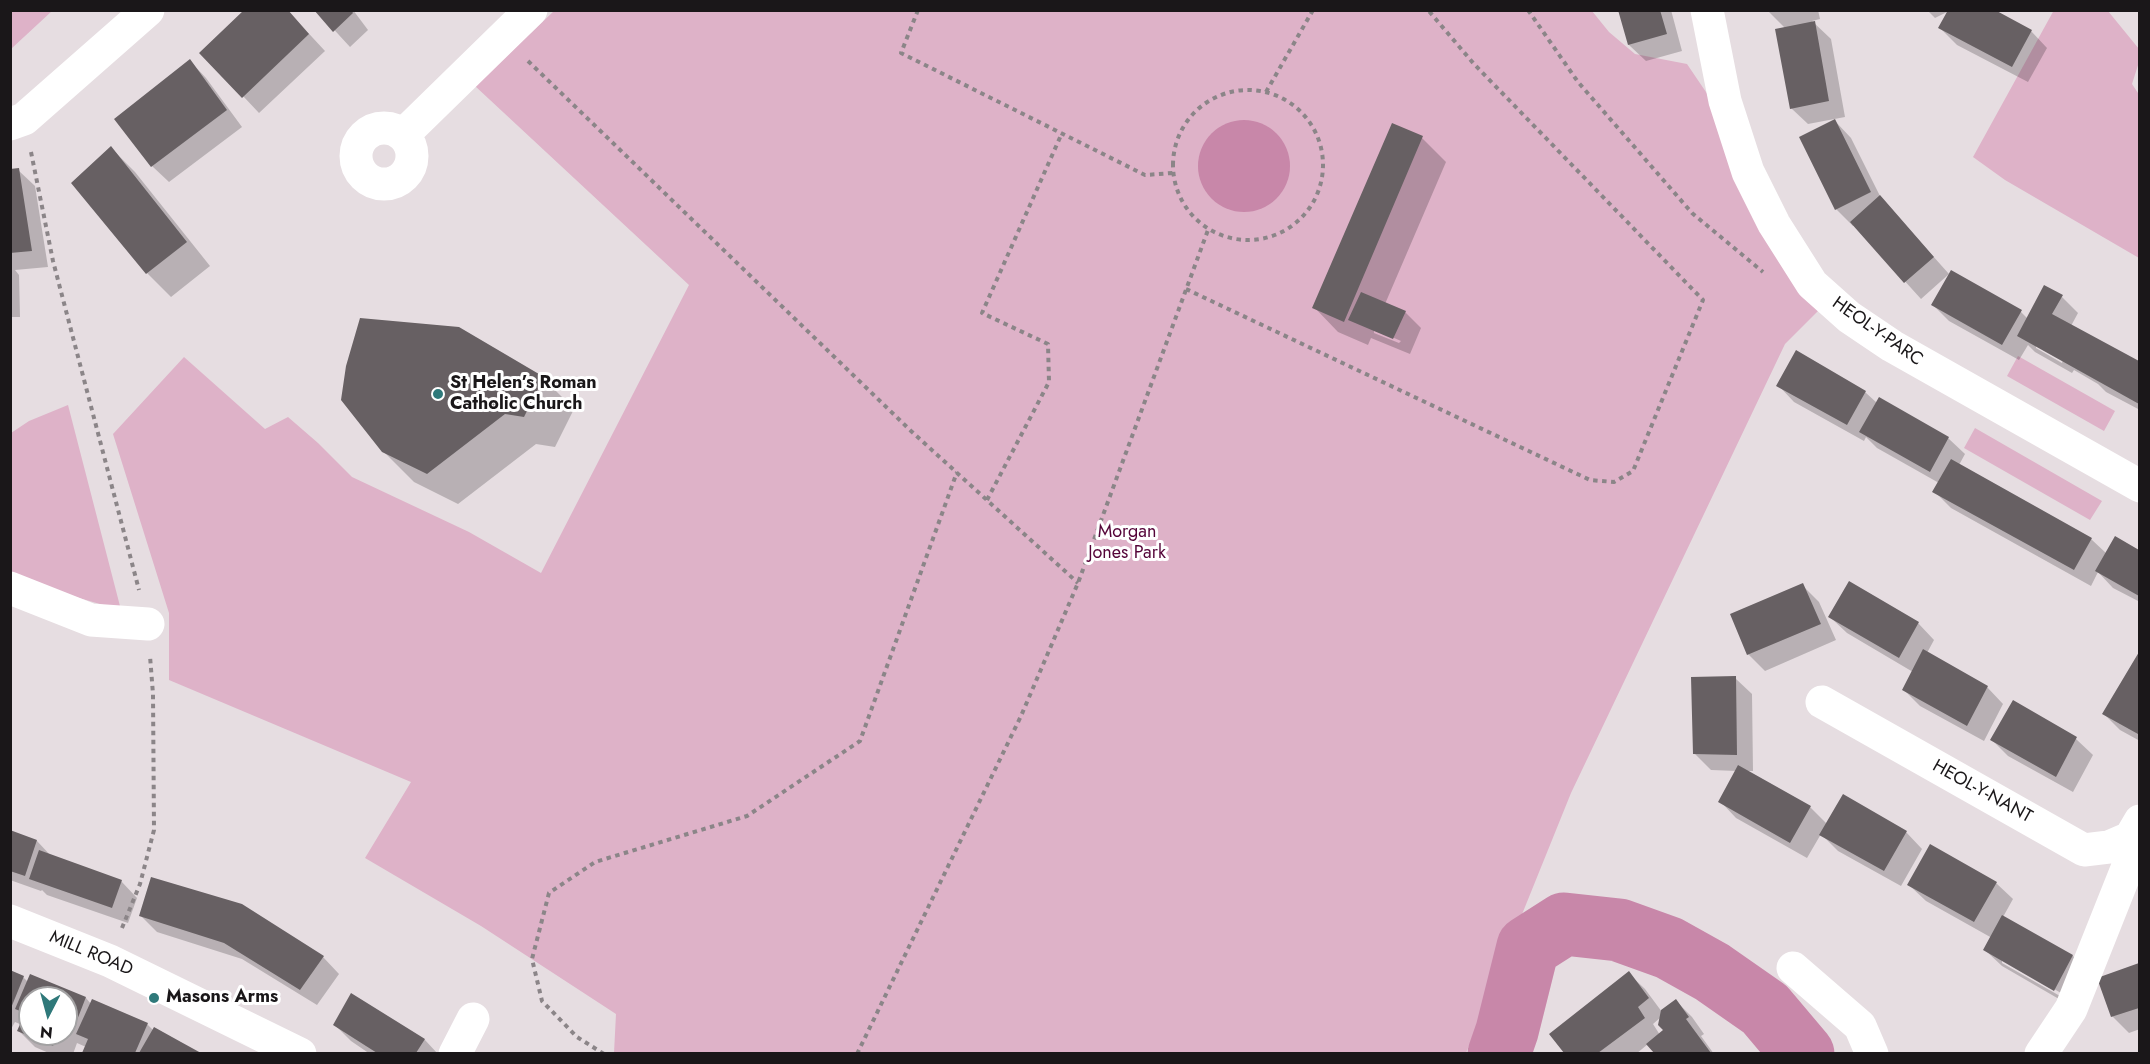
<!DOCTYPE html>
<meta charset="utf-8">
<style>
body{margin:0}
#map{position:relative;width:2150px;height:1064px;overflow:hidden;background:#e6dde1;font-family:Jost,sans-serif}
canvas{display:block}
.frame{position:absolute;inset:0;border:12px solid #1a1719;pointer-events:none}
.north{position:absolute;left:18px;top:986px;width:60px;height:60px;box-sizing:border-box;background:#fff;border:2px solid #a3a2a3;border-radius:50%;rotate:186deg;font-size:16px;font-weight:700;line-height:24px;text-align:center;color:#1a1719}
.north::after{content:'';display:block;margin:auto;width:21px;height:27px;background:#2f797a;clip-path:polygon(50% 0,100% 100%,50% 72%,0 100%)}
</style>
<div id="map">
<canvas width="2150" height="1064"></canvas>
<div class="frame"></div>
<div class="north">N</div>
</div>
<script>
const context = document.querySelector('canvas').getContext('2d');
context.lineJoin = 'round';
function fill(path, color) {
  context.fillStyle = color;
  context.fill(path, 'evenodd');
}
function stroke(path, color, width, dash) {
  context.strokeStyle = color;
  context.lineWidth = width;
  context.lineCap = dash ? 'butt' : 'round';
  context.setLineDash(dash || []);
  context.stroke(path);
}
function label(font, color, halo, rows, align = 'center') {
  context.font = font + ' Jost,sans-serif';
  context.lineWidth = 6;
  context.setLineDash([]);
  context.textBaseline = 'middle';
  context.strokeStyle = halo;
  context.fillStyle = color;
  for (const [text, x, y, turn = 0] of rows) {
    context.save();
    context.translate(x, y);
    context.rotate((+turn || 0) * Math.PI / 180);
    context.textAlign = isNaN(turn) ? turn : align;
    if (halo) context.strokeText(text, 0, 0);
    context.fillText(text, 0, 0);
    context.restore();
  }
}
fill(new Path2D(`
 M11 10H52V11L11 49Z
 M2054 10 2108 11 2139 49V62L2132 84 2140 96 2139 258 2005 180 1973 157Z
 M554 11H1592L1609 32 1635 54 1687 64 1708 95 1819 310 1785 344 1571 793 1466 1053H614L616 1014 481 926 365 858 411 782 169 680V613L113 434 184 357 265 429 288 417 318 443 352 477 469 532 541 573 689 285 475 86Z
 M2018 356 2115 411 2104 431 2007 376Z
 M68 405 121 610 37 586 11 574V433L29 421Z
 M1975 428 2102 501 2090 520 1964 448Z`), '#deb2c8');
fill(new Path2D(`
 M1198 166a46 46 0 1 1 92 0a46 46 0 1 1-92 0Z`), '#c887a9');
fill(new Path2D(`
 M287 10 325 51 259 113 243 96Z
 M316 10H353L368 30 350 47Z
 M1619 10H1671L1682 51 1646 61 1629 45Z
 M1767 10H1818L1820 19 1812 21 1831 39 1845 117 1808 124 1791 108 1785 28Z
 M1927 10H1990L2031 31 2047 48 2028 82 1957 45 1940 28 1949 11 1935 18Z
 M190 61 206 78 242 127 169 182 152 166Z
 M1835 121 1851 138 1881 198 1949 274 1921 299 1854 225 1853 226 1836 209Z
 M1393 125 1422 138 1446 162 1385 304 1405 312 1421 328 1410 354 1371 338 1368 345 1338 332 1314 307ZM1374 329 1401 341 1399 343 1374 333Z
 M111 148 135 172 210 266 171 297 147 273 74 183Z
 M18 170 35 186 48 267 15 270 19 275 20 317H10V171Z
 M2062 297 2078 313 2071 326 2140 363V410L2106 392 2098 384 2074 370 2072 373 2035 352 2028 345 2019 360 1949 321 1933 305 2021 312 2028 319ZM2036 345 2063 360 2062 363 2036 348Z
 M543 378 574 409 555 447 536 444 458 504 414 482 383 451Z
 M1778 385 1865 392 1877 403 1948 438 1965 454 1959 465 2091 539 2107 554 2116 538 2140 552V602L2113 588 2098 572 2091 586 1951 508 1934 491 1939 483 1877 448 1866 437 1864 441 1794 402Z
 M1802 585 1819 602 1836 640 1765 671 1748 654 1732 615Z
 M1830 617 1918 623 1934 640 1927 653 1987 687 2003 704 1984 741 1920 706 1903 689 1913 672 1847 633Z
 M2140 655V741L2120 730 2104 714Z
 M1735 678 1752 694 1753 771H1746L1810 807 1827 824 1906 832 1922 849 1901 886 1838 851 1821 834 1807 858 1736 818 1720 801 1737 771 1711 770 1695 754Z
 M2076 739 2093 755 2073 792 2008 756 1992 740Z
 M10 831 37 841 52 857 121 881 137 898 128 923 47 895 42 890 41 891 10 880Z
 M1930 846 1996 883 2013 899 2003 917 2073 956 2089 973 2071 1006 2002 966 1985 950 1992 938 1926 901 1909 885ZM2002 959 2061 993 2060 996 2002 963Z
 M141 916 323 957 339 974 317 1005 242 959 157 932Z
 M2140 964V1029L2129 1033 2112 1016 2099 979Z
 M10 971 23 977 28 982 31 976 86 998 91 1004 147 1024 153 1030 154 1029 198 1054H84L86 1047 77 1043 73 1054H51L35 1047 19 1031 22 1025 15 1022 10 1031ZM30 998H66V1034H30Z
 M1628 973 1645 989 1662 1012 1676 1001 1692 1017 1704 1034 1701 1036 1714 1054H1655L1648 1044 1636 1054H1566L1551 1034ZM1661 1017 1665 1030 1660 1035 1653 1024Z
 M351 995 425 1040 438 1054H370L351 1041 335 1025Z`), '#0003');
stroke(new Path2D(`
 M1499 1054 1507 1031 1528 947 1564 924 1619 930 1669 948 1712 972 1765 1009 1803 1054`), '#c887a9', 63);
fill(new Path2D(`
 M244 10H288L309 34 242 98 199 53Z
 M314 10H351L353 13 333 32Z
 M1618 10H1660L1667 34 1628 45Z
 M1948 10H1995L2032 30 2012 67 1938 28Z
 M1815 21 1829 101 1790 109 1775 29Z
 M190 59 227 110 151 167 114 119Z
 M1835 119 1871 192 1835 210 1799 137Z
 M1392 123 1423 136 1344 322 1312 308Z
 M111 146 187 242 146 274 71 183Z
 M19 168 32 251 10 253V169Z
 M1880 195 1934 257 1904 283 1850 222Z
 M1951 270 2022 310 2002 345 1931 305Z
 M2044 285 2063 295 2052 314 2139 361V404L2017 336Z
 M1361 292 1406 311 1393 339 1348 320Z
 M360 318 459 327 544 377 524 417 505 414 427 474 382 452 341 400 346 366Z
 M1796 350 1866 391 1847 425 1776 386Z
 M1879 397 1949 437 1930 472 1859 432Z
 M1951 459 2092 538 2074 570 1932 492Z
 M2115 536 2139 550V596L2095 571Z
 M1849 581 1919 622 1899 658 1828 617Z
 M1803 583 1821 624 1747 655 1730 614Z
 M1923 649 1988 686 1967 726 1902 690Z
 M2139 652V731L2138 734 2102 714Z
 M1736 676 1737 755 1693 754 1691 677Z
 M2013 700 2077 737 2056 777 1990 740Z
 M1738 765 1811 806 1790 843 1718 802Z
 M1843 794 1907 831 1884 871 1819 835Z
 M10 830 37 840 25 876 10 871Z
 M1930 844 1997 882 1974 922 1907 885Z
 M39 850 122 880 112 908 29 879Z
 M151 877 242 904 324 956 300 990 224 943 139 916Z
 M2002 915 2073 955 2054 991 1983 950Z
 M2139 963V1008L2111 1017 2097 978Z
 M10 970 24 976 11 1008H10Z
 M1629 971 1649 998 1638 1007 1645 1018 1598 1053H1564L1549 1034Z
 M30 974 86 997 72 1033 66 1030V998H30V1034H58L53 1046 17 1031 25 1013 15 1009Z
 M351 993 425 1039 416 1053H377L333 1025Z
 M92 999 148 1023 135 1053H82L88 1039 76 1034Z
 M1676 999 1689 1017 1686 1019 1711 1053H1654L1646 1044 1663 1030 1658 1025 1661 1010Z
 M154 1027 181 1042 201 1053H139Z`), '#676063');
stroke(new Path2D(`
 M918 10 901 53 1145 175 1173 173
 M1528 10 1578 82 1692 213 1763 272
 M528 61 911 431 1078 583
 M1173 165a75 75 0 1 1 150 0a75 75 0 1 1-150 0Z
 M1266 92 1313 10
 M31 152 53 261 139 590
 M1186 289 1590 480 1614 482 1633 471 1703 300 1474 64 1428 10
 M987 500 1049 382 1048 344 982 313 1062 133
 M122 928 140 884 154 830 153 694 150 656
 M604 1054 577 1037 542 1001 532 959 549 893 595 862 747 816 860 741 957 472
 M857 1054 1021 716 1078 583 1208 230`), '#8b8588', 4, [4.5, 4.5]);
stroke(new Path2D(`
 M1707 10 1725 101 1748 172 1774 224 1812 284 1849 317 1892 346 2140 486
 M356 156a28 28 0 1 1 56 0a28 28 0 1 1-56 0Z
 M403 135 531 10
 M10 588 91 620 148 624
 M1822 702 2084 850 2109 847 2130 838 2140 821
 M1793 968 1860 1026 1872 1054
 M455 1054 473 1019
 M2041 1054 2071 1009 2130 861V838`), '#fff', 33);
stroke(new Path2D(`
 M10 124 24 119 148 10
 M10 921 110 961 300 1054`), '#fff', 33);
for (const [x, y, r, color] of [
 [438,394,6,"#2f797a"],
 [154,998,6,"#2f797a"]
]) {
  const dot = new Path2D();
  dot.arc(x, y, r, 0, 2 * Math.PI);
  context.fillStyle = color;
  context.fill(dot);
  stroke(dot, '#fff', 2);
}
label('18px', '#1a1719', '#fff', [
 ["HEOL-Y-PARC",1877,332,35],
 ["HEOL-Y-NANT",1982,792,29],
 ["MILL ROAD",91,954,23]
]);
label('bold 18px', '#1a1719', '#fff', [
 ["St Helen’s Roman",450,384],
 ["Catholic Church",450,405],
 ["Masons Arms",166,998]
], 'left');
label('18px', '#540338', '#fff', [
 ["Morgan",1127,533],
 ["Jones Park",1127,554]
]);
</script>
